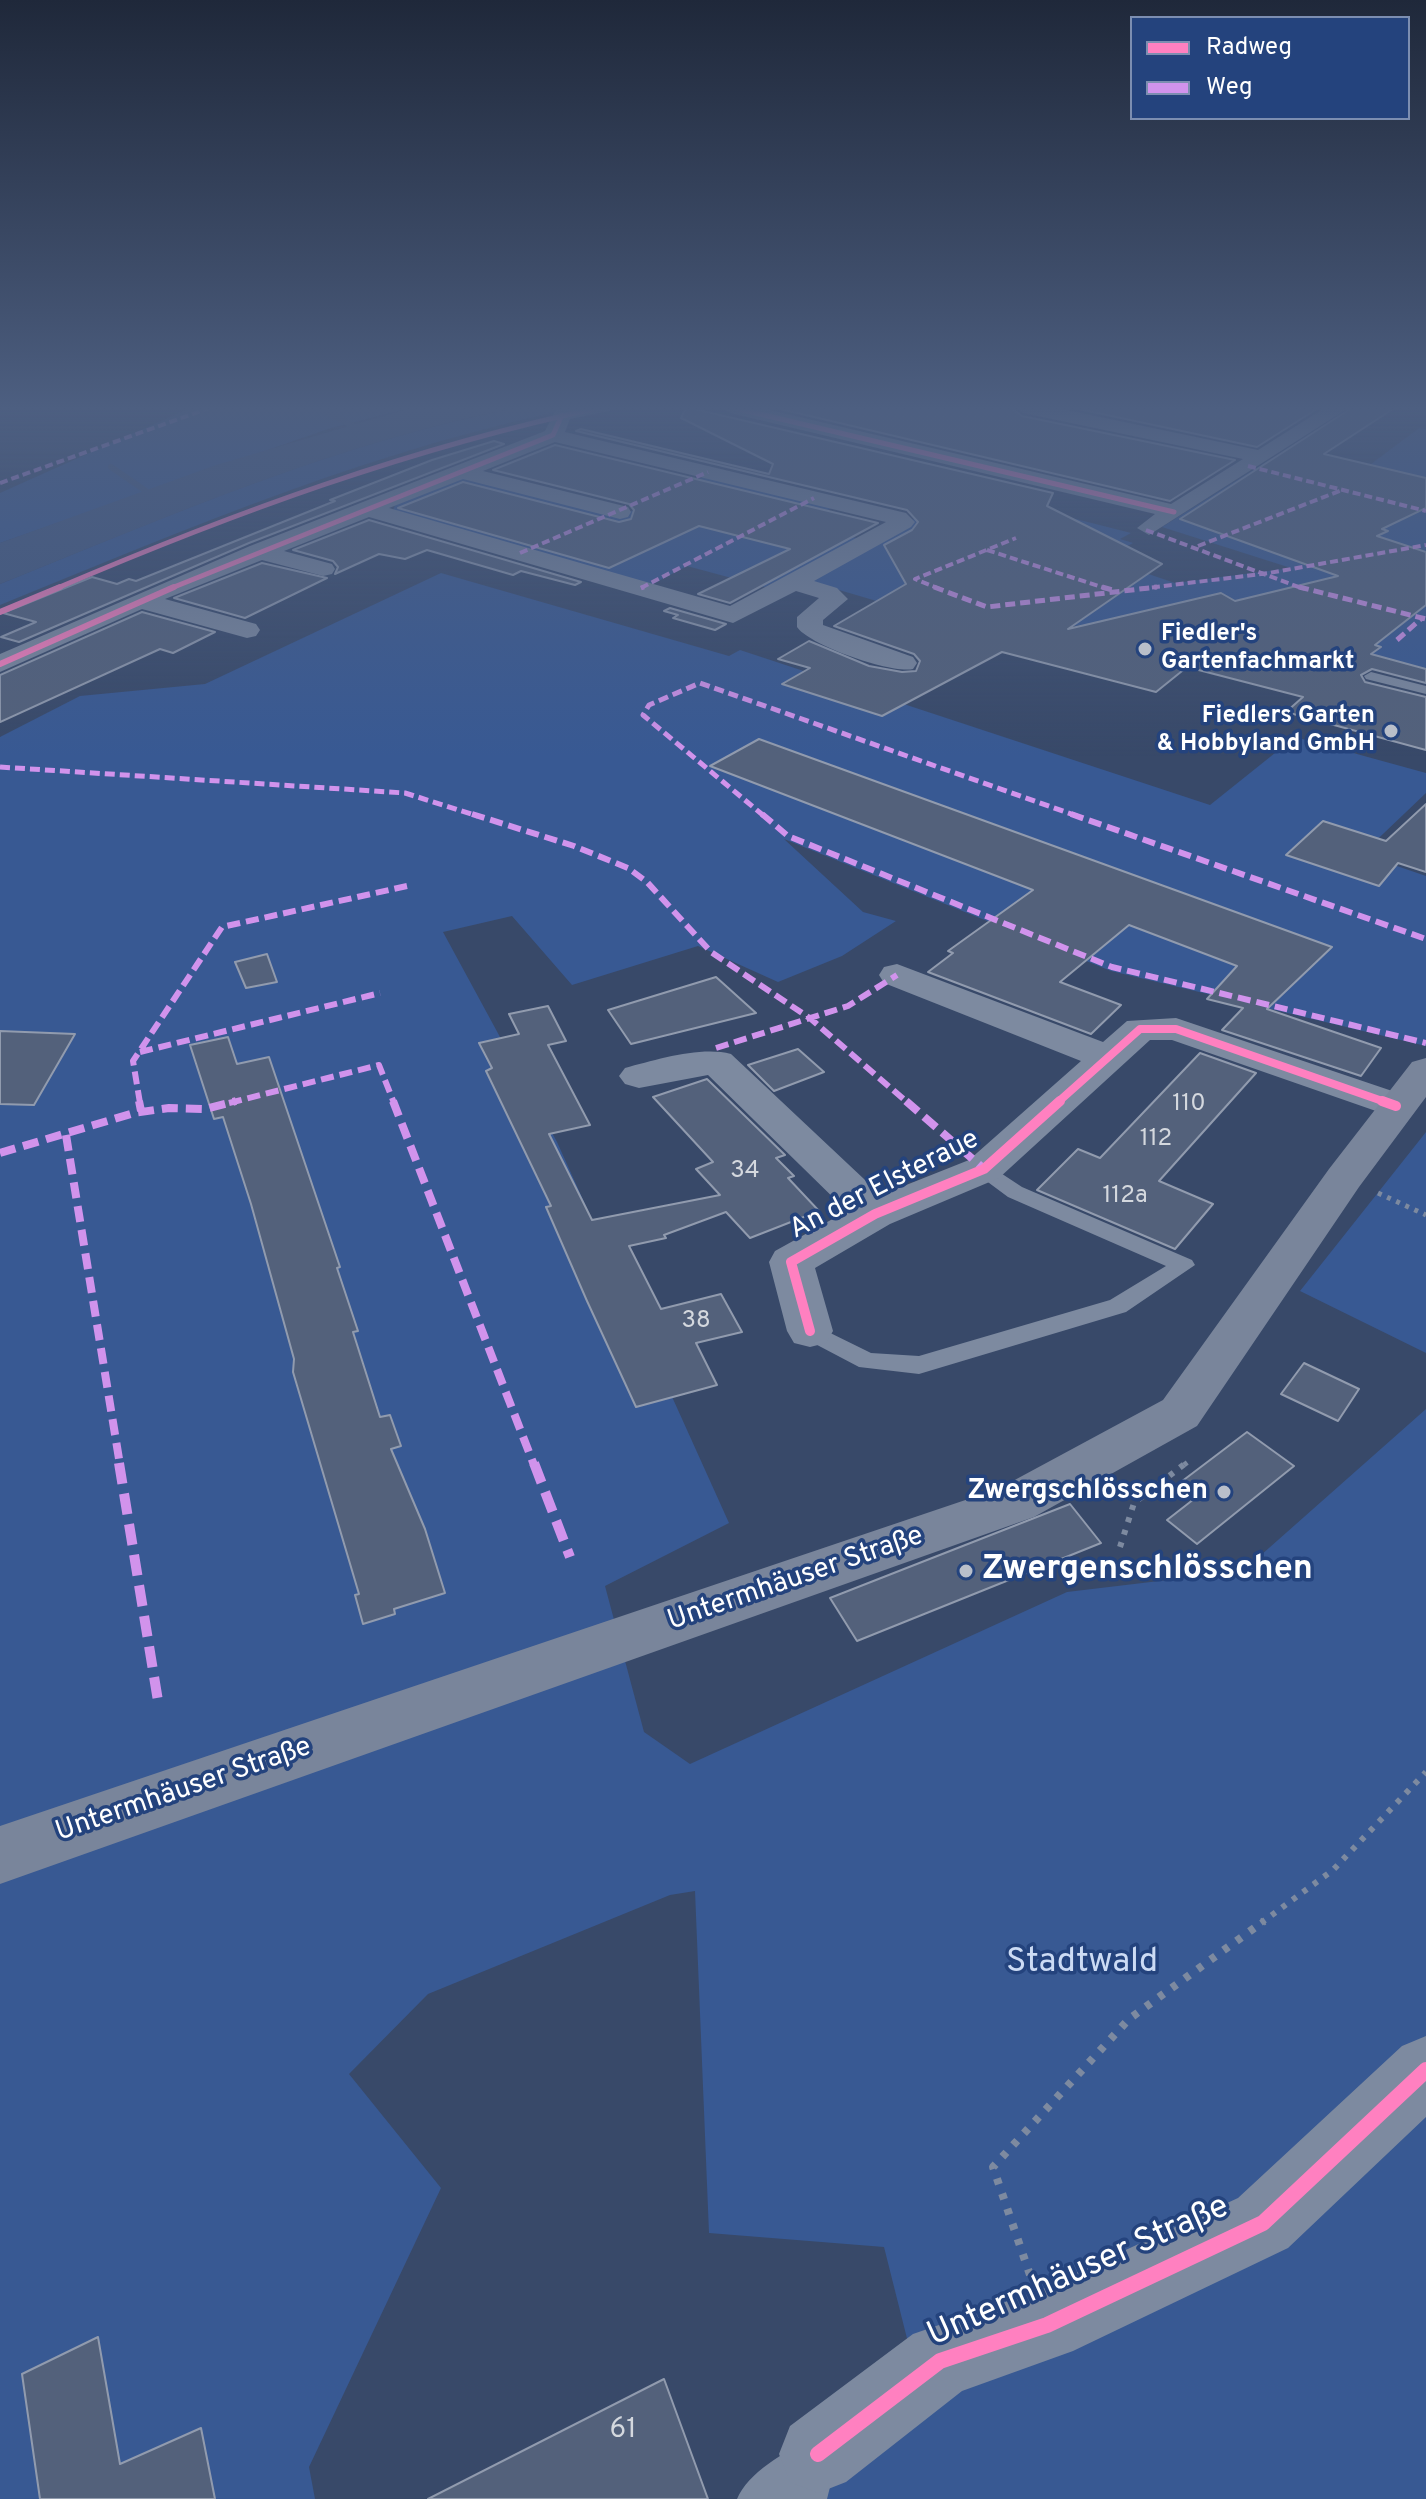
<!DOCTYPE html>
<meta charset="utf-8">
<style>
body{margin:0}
#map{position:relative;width:1426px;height:2499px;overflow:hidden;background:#384969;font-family:Overpass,sans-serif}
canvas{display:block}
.legend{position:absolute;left:1130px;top:16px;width:280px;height:104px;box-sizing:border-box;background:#24437d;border:2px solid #7c8eb1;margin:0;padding:10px 14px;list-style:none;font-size:24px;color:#fff}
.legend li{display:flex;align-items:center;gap:16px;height:40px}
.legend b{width:40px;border:2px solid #7c8eb1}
</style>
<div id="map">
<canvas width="1426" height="2499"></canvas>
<ul class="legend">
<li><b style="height:10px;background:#ff80c0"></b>Radweg</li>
<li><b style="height:10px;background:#d193ec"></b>Weg</li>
</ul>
</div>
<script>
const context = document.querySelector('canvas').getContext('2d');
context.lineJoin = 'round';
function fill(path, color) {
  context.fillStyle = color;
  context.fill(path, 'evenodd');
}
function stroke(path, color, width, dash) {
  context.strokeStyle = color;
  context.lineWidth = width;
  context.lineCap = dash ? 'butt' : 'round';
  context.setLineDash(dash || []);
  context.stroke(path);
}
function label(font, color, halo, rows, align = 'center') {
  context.font = font + ' Overpass,sans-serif';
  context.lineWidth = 7;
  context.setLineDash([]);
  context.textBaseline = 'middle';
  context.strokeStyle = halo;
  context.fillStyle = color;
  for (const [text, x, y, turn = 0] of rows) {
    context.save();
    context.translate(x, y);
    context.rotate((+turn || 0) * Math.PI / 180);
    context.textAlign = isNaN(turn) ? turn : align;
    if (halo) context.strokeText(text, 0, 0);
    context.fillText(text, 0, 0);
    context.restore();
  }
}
fill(new Path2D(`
 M192 407H414L331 428 0 543V493Z
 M521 407H582C380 446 189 528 0 605V584C170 515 340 441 521 407Z
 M1419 428 1426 429V681L1166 614 996 636 805 580 945 502 1057 527 1072 518 1131 533 1120 539 1133 543 1104 559 1175 583 1291 568 1162 527 1290 447 1371 464Z
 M463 475 623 515 705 476 834 507 801 524 860 539 765 587 687 566 651 585 393 511 396 502Z
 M441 573 729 656 740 650 1210 805 1295 737 1426 773V793L1362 854 1426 876V1046L1111 971 784 839 863 912 896 921 842 956 778 982 698 946 572 985 512 916 443 932 557 1142 729 1523 605 1586 644 1732 690 1764 1067 1592 1243 1571 1426 1409V2499H801L924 2406 884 2247 709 2233 695 1891 670 1895 428 1994 349 2074 441 2188 309 2467 315 2499H0V737L80 696 205 684Z
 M1426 1132V1353L1300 1291Z`), '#385993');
fill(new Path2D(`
 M414 407H521C340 441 170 516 0 584V543L216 465Z`), '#405780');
stroke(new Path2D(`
 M317 407 363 431
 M111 467 146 491 154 501`), '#405780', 6);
const building = new Path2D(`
 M686 407 1053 493 1047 506 1162 564 1068 629 1221 593 1235 601 1338 576 1180 519 1353 407H1396L1324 454 1426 478V508L1382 529 1388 531 1377 536 1426 552V605L1375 645 1381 647 1371 654 1426 669V683L1372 669 1361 675 1365 682 1426 697V750L1286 712 1303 697 1187 667 1156 692 1002 652 882 716 782 684 810 668 778 659 809 641 869 666 902 672 916 671 920 661 914 654 834 626 906 584 884 545 912 530 918 522 907 510 576 431 581 429 769 474 773 464 681 418Z
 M784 407H1010L1022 416 1235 460 1170 501 780 409Z
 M1069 407H1320L1257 447Z
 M494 441 504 444 249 543 19 642 1 637 36 622 3 613 92 577 117 584 129 579 136 581 335 501 330 500 432 460Z
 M555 445 878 523 730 603 698 594 790 549 699 526 609 568 398 508 463 482 619 522 631 519 634 510 629 504 493 470Z
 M369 520 581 582 575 585 521 571 513 575 427 550 405 559 379 554 335 574 338 567 333 561 293 550Z
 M262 563 327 578 245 618 174 598Z
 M670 608 726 624 715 630 673 618 678 615 664 611Z
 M142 612 215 632 173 653 160 649 0 722V675Z
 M759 739 1332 947 1267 1009 1381 1048 1361 1076 1222 1030 1243 1008 1207 999 1237 966 1129 925 1060 982 1121 1005 1091 1034 928 972 953 953 948 951 1033 890 710 766Z
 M1426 804V872L1398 863 1379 886 1286 855 1323 821 1386 841Z
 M267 954 277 982 246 988 235 962Z
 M716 977 756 1013 631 1044 608 1010Z
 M548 1006 566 1041 548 1045 590 1125 549 1134 592 1220 720 1195 696 1169 713 1162 653 1097 707 1079 785 1155 776 1158 794 1176 788 1178 819 1211 750 1238 726 1212 664 1235 666 1238 629 1246 661 1309 721 1294 742 1332 696 1343 717 1385 636 1407 587 1301 546 1207 551 1206 486 1071 492 1068 479 1043 519 1034 509 1014Z
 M0 1031 75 1034 34 1105 0 1104Z
 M228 1037 237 1064 269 1057 340 1267 337 1268 358 1331 353 1332 380 1417 390 1415 401 1446 391 1449 425 1529 445 1593 394 1609 395 1614 363 1624 355 1595 359 1594 293 1372 294 1359 251 1204 223 1117 214 1119 190 1045Z
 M798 1049 824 1072 774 1091 748 1065Z
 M1200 1053 1256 1073 1159 1181 1213 1204 1175 1249 1037 1190 1078 1149 1100 1158Z
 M1304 1363 1359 1389 1338 1421 1281 1394Z
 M1247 1432 1294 1466 1197 1544 1167 1520 1194 1499 1177 1485Z
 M1070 1504 1101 1543 857 1641 830 1598Z
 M98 2337 120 2464 201 2428 215 2499H40L22 2374Z
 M664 2379 708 2499H428Z`);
fill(building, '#53617b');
stroke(building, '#919bae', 2);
stroke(new Path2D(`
 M1378 1193 1426 1215
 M1184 1465 1188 1462`), '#7d8aa0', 5, [4, 6]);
stroke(new Path2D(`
 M1120 1547 1134 1503 1186 1463
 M1261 1923 1333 1870 1426 1772`), '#7d8aa0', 6, [5, 8]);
stroke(new Path2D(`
 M1030 2275 993 2167 1129 2019 1264 1921`), '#7d8aa0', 8, [6, 10]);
fill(new Path2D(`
 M1371 672 1426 686V694L1366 679 1364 676Z
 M984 1162 1022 1187 1192 1260 1195 1265 1126 1312 919 1374 859 1367 802 1337 798 1331 802 1325 810 1323 871 1353 919 1356 1110 1300 1166 1266 1008 1197 977 1174 974 1169 977 1164Z
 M810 2440 830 2449 836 2463 827 2499H737C748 2473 785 2451 810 2440Z`), '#7d8aa0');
fill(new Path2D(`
 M571 407H613L610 411 570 419 565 432 906 513 915 522 911 527 814 581 837 588 848 599 823 620V625L913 657 917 663 913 669C891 674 809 645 797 627V617L819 598 796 591 733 623 369 517 284 551 332 564 335 569 332 574 323 576 262 560 165 599 256 624 260 630 256 636 247 638 142 609 0 672V654L250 546 545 431 555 411ZM555 442 886 522 730 606 389 508 463 479 620 519 628 517 631 512 628 507 483 471Z
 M720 407H757L1171 504 1243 459 1023 413 1013 407H1053L1258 450 1326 407H1350L1149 535 1137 528 1155 514 730 413Z
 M897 964 1103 1042 1127 1021 1176 1018 1410 1097 1416 1106 1410 1115 1396 1118 1172 1040H1150L999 1178 890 1224 815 1268 833 1331 826 1343 810 1347 794 1343 787 1331 769 1262 775 1251 847 1211 708 1075 639 1088 625 1084 619 1076 625 1068C656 1060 700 1046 731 1054L881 1195 969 1160 1081 1061 884 983 879 975 884 967Z
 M1426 2036V2117L1288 2248 1073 2351 962 2391 846 2482 818 2493 790 2482 779 2454 790 2426 913 2334 1037 2291 1238 2198 1402 2046Z`), '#7d8aa0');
fill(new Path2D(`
 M1426 1058V1097L1359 1187 1197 1426 1034 1517 0 1884V1826L998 1489 1163 1400 1329 1169 1412 1062Z`), '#79859b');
stroke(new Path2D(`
 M1248 466 1426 511
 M0 483 212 407
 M1146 530 1304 589
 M1198 546 1342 490
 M987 550 1108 589
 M520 553 708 472
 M641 588 814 498
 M940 589 915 579 1016 538
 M1140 589 1269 573 1426 545`), '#d193ec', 4, [8, 4]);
stroke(new Path2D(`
 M934 587 987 607 1157 587
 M1102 587 1116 591
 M1299 587 1426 619
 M641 588 644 587
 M1397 640 1422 618
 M0 767 405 793 478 816
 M764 816 643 715 649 705 700 683 1077 816`), '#d193ec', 5, [10, 5]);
stroke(new Path2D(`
 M472 814 574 846 628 868 647 882 711 952 811 1019 908 1103
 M762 814 788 836 1112 967 1426 1043
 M1071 814 1426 939
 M716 1048 848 1006 897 975
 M140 1052 380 993
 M140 1103 133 1061 222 927 407 886
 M229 1103 379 1065 394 1103`), '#d193ec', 6, [13, 6]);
stroke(new Path2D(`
 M139 1101 141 1111
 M393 1101 534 1465
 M906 1101 984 1169
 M66 1135 120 1465
 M0 1153 134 1113 169 1108 205 1109 236 1101`), '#d193ec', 8, [16, 8]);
stroke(new Path2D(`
 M119 1463 159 1707
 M534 1463 570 1557`), '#d193ec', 10, [21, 10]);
stroke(new Path2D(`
 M730 407 1174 512
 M55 589C233 513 413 447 603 407
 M169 589 553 435 562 415`), '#ff80c0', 5);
stroke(new Path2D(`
 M0 612 60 587
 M0 664 174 587`), '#ff80c0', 6);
stroke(new Path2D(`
 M1057 1103 1140 1029H1176L1388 1103`), '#ff80c0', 8);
stroke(new Path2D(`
 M1382 1101 1396 1106
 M810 1331 791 1262 875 1214 984 1169 1060 1101`), '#ff80c0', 10);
stroke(new Path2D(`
 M818 2454 940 2361 1047 2325 1263 2223 1426 2070`), '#ff80c0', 16);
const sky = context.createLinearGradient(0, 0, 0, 757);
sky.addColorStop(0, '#1f283a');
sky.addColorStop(0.54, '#4d5f81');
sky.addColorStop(1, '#4d5f8100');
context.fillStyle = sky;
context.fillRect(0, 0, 1426, 757);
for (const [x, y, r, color] of [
 [1145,649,8,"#b9bfca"],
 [1391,731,8,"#b9bfca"],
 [1224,1492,8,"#b9bfca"],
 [966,1571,8,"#b9bfca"]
]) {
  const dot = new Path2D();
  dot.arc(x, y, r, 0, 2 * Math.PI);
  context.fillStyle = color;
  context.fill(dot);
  stroke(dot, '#24437d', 3);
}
label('bold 24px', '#fff', '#24437d', [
 ["Fiedler's",1161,635],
 ["Gartenfachmarkt",1161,663],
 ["Fiedlers Garten",1375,717,"right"],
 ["& Hobbyland GmbH",1375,745,"right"]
], 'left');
label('24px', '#d4d8de', null, [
 ["110",1189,1105],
 ["112",1156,1140],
 ["34",745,1172],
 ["112a",1125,1197],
 ["38",696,1322]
]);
label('28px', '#fff', '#24437d', [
 ["An der Elsteraue",885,1186,-27],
 ["Untermhäuser Straße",796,1580,-19],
 ["Untermhäuser Straße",184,1791,-19]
]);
label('bold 28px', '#fff', '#24437d', [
 ["Zwergschlösschen",1208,1492]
], 'right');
label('28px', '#d4d8de', null, [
 ["61",623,2431]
]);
label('bold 34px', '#fff', '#24437d', [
 ["Zwergenschlösschen",982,1571]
], 'left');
label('34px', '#ccdbf4', '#24437d', [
 ["Stadtwald",1082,1964]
]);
label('34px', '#fff', '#24437d', [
 ["Untermhäuser Straße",1079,2273,-24]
]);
</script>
